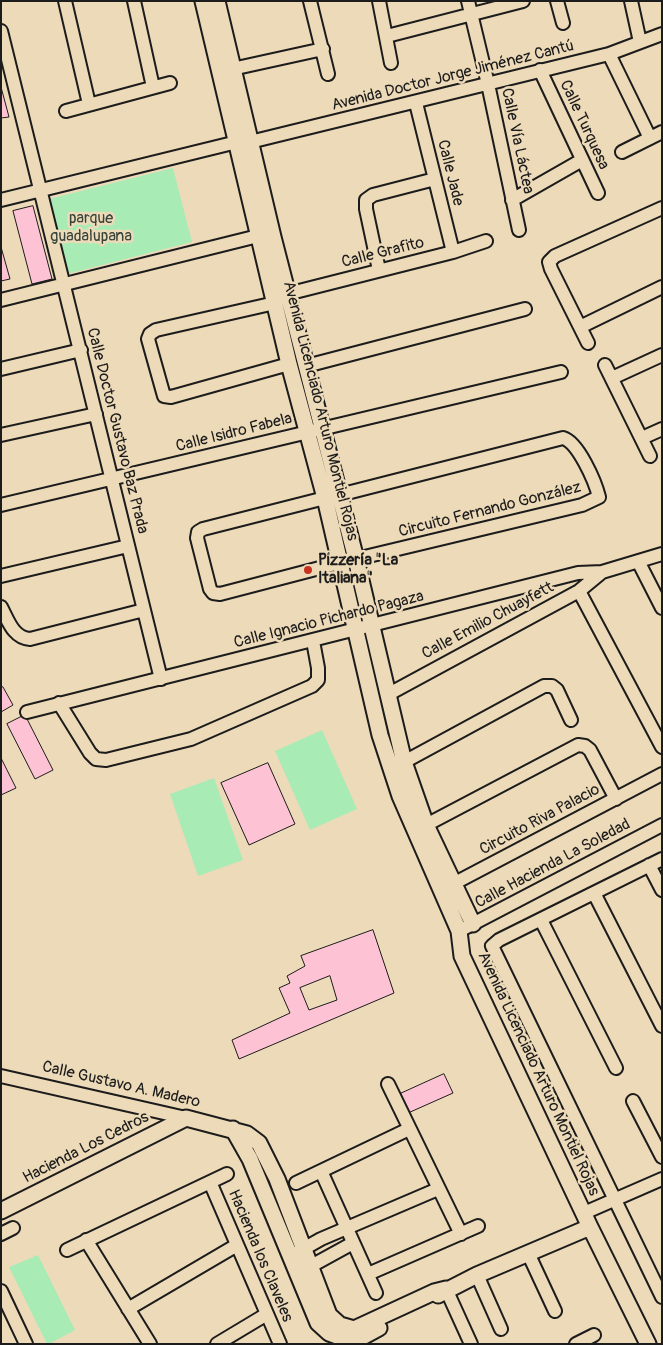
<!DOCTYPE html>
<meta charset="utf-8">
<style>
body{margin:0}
#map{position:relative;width:663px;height:1345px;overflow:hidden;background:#eddab8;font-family:Pangolin,sans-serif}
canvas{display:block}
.frame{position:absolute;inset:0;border:2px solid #1c1c1c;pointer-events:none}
</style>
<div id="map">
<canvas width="663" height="1345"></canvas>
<div class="frame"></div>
</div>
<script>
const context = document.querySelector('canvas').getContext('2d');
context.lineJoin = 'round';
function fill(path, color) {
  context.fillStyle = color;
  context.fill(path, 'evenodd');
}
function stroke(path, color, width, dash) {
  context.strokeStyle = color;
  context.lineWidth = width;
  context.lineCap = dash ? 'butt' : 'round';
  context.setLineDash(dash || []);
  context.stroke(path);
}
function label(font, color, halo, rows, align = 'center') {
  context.font = font + ' Pangolin,sans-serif';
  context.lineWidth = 5;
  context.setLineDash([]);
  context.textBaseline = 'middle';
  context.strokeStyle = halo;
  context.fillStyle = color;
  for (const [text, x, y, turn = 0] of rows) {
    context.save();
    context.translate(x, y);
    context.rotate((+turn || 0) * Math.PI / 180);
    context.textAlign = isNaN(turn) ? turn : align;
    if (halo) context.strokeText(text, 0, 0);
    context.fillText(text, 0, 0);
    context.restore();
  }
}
fill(new Path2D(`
 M173 168 192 242 63 275 45 200Z
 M322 730 357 809 310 830 275 751Z
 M214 778 243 860 198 876 170 794Z
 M38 1255 75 1330 49 1344H47L9 1267Z`), '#a9ebb5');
const building = new Path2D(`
 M1 87 9 117 1 118Z
 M33 206 52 279 32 284 13 211Z
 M1 247 10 279 1 281Z
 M3 687 13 705 1 712V688Z
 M25 715 53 770 35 779 7 724Z
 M1 758 16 788 1 795Z
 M268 763 295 824 249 845 221 783Z
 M373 930 394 993 239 1059 232 1040 290 1013 279 988 290 983 287 976 305 966 301 956ZM330 976 337 1000 309 1010 300 988Z
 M444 1074 453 1093 408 1113 400 1094Z`);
fill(building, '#fdc2d4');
stroke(building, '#1c1c1c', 1);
const minor = new Path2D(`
 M65 1 89 104
 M134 1 153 87
 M310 1 328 74
 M379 1 391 63
 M468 1 488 84 519 230
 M557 1 563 23
 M631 1 640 42
 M1 31 161 679
 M387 36 523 1
 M609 54 650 138
 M232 69 323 49
 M540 70 598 193
 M416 103 453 252
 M66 111 170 83
 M250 142 609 54 662 34
 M622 152 662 132
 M1 200 237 142
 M512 200 582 160
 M379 270 366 209V200L373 195 435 179
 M287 294 453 252 486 241
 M1 300 258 236
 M275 303 156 330 150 334 148 339 164 396 171 397 289 364
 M580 327 662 287
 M588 343 551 269 549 262 555 256 662 208
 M605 365 650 456
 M306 366 525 309
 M1 369 81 350
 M612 378 662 355
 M1 435 96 414
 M642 438 662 429
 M339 495 563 438C578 442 595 481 599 497L582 505 356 559
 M325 498 203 529 198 532 197 538 210 589 213 593 220 594 339 563
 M1 505 561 372
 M638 561 662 608
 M1 576 128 546
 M579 591 662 747
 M1 607C8 620 13 638 30 639L144 610
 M387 695 579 591 602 572
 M59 703 90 753 96 759 106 760 191 739 312 686 318 680V668L313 641
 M27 712 578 573 602 572 662 554
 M404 762 544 686H552L557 690 571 720
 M426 825 578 745 585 746 590 750 616 799
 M662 859 499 940 492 946 662 1297
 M649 865 662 890
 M453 884 662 774
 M594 893 662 1026
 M541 920 616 1068
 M465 928 662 825
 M1 1076 186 1118
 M388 1084 461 1234
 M633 1101 662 1157
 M321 1171 376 1293
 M210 1182 280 1344
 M296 1183 409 1129
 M584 1213 662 1179
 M1 1234 13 1228
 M86 1240 150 1344
 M67 1250 227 1174
 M528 1253 555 1311
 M291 1256 321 1239 438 1189
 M302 1271 353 1243
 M368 1274 478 1226
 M477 1275 501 1329
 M446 1289 471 1344
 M1 1291 26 1344
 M128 1309 237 1245
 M217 1344 267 1314
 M576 1344 594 1335`);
const major = new Path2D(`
 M203 1 289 364 325 498 380 735 400 796 459 931 462 956 590 1227 648 1344
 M217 1 273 237 356 559 404 762 426 825 473 924
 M233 1129 250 1159 318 1323 329 1333 353 1342 379 1328
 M1 1211 186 1118 247 1134 259 1143 277 1179 329 1315 340 1325 354 1329 434 1292 446 1289
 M438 1295 477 1275 590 1227`);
stroke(minor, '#1c1c1c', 16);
stroke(major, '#1c1c1c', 19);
stroke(minor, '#eddab8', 12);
stroke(major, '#eddab8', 15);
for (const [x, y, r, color] of [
 [308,570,5,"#c8321e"]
]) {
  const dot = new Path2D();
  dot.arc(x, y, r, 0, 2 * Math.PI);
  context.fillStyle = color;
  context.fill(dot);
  stroke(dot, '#eddab8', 2);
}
label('16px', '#1c1c1c', '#eddab8', [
 ["Avenida Doctor Jorge Jiménez Cantú",453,76,-14],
 ["Calle Turquesa",584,125,65],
 ["Calle Vía Láctea",517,141,78],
 ["Calle Jade",450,173,76],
 ["Calle Grafito",383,253,-14],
 ["Avenida Licenciado Arturo Montiel Rojas",320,411,76],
 ["Calle Doctor Gustavo Baz Prada",117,431,76],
 ["Calle Isidro Fabela",234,433,-14],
 ["Circuito Fernando González",490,510,-14],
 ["Calle Ignacio Pichardo Pagaza",329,620,-14],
 ["Calle Emilio Chuayfett",488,621,-28],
 ["Circuito Riva Palacio",540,820,-28],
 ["Calle Hacienda La Soledad",553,864,-28],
 ["Avenida Licenciado Arturo Montiel Rojas",538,1074,65],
 ["Calle Gustavo A. Madero",121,1085,13],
 ["Hacienda Los Cedros",86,1148,-27],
 ["Hacienda los Claveles",260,1256,67]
]);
label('16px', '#38453b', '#eddab8', [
 ["parque",91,219],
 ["guadalupana",91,237]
]);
label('bold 16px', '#1c1c1c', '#eddab8', [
 ["Pizzería \"La",318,561],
 ["Italiana\"",318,579]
], 'left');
</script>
